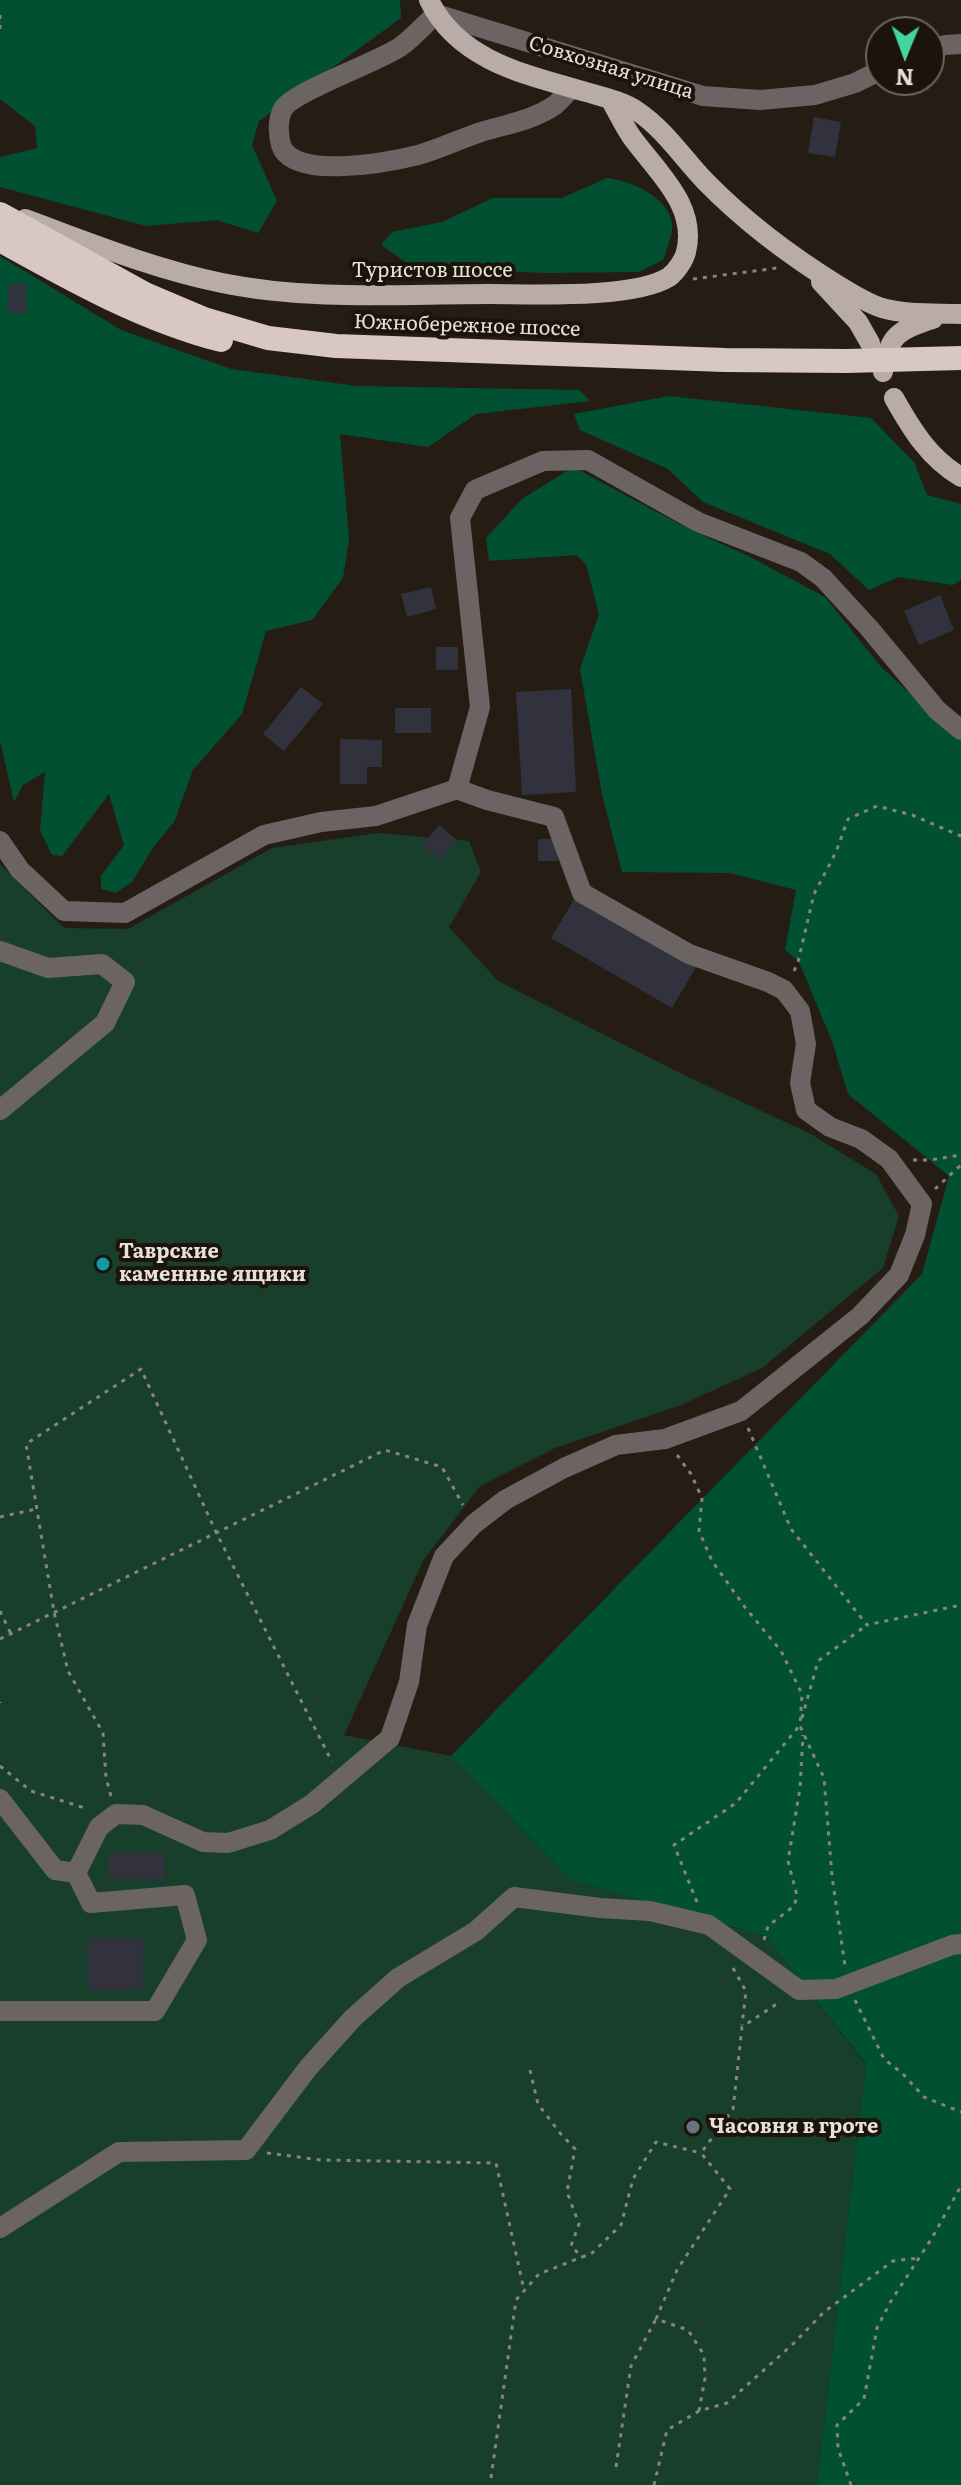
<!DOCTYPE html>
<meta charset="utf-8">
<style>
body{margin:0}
#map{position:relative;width:961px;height:2485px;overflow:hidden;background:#251d14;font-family:Literata,serif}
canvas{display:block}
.north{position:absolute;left:865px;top:16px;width:80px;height:80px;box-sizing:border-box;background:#1c140b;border:2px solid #6d665e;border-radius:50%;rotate:181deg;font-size:22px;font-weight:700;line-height:32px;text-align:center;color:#e7e1db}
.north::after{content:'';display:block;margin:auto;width:28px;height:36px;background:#43d4a0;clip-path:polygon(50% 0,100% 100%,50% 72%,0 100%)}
</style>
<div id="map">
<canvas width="961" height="2485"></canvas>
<div class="north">N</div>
</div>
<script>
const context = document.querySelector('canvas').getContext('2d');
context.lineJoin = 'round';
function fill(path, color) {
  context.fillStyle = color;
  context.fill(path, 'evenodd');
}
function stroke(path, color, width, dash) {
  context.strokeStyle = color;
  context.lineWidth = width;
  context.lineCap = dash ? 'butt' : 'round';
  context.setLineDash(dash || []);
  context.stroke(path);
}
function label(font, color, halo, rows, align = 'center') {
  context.font = font + ' Literata,serif';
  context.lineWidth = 8;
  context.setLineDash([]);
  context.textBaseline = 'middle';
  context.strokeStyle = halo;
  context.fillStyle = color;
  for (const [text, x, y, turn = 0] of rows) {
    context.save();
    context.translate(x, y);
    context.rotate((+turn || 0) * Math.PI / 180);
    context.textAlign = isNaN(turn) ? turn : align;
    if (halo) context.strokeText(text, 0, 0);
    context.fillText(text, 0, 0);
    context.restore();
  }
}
fill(new Path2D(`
 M379 833 469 841 481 872 449 927 498 981 684 1075 809 1133 876 1174 899 1216 883 1268 762 1368 681 1405 555 1448 480 1486 423 1561 344 1735 451 1756 571 1880 765 1936 866 2065 817 2485H0V864L64 928 128 929 272 848Z`), '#173f2b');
fill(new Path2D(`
 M0 0H400L401 18 259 121 252 145 277 201 258 233 217 220 146 226 0 187V157L37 148 35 126 0 99Z
 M607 178C631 181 667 196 672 223 674 233 666 250 663 260L639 272 546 273 413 267 381 245 392 232 442 222 493 198H562Z
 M0 256 121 330 231 369 357 386 579 390 590 401 476 414 428 447 340 434 349 539 343 578 312 620 266 631 242 714 193 770 174 822 154 846 132 882 115 893 101 889V876L124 845 109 794 62 856 52 855 40 831 45 772 23 785 14 802 0 741Z
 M669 396 871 418 914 462 927 495 961 504V580L953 585 898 577 869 590 830 554 703 502 668 469 580 430 574 414Z
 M573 467 683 526 750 557 825 597 881 667 961 740V2485H817L866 2064 765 1936 571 1880 451 1756 922 1274 949 1176 848 1094 832 1041 799 962 785 950 796 890 730 873 622 872 602 794 580 669 599 614 586 564 576 555 489 561 486 538 522 499Z`), '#025032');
fill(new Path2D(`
 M814 117 841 122 835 157 808 153Z
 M9 284H26V313H8Z
 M431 587 436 609 407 617 401 594Z
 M940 595 954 630 919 645 904 611Z
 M436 647H458V670H436Z
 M301 687 323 704 284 751 263 734Z
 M571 689 576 792 522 795 516 692Z
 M395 708H431V733H395Z
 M340 739 382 740V767H367V784H340Z
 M439 825 457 840 440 860 422 845Z
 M538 839H558V861H538Z
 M575 898 696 967 672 1008 551 938Z
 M109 1853H165V1880L109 1879Z
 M88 1938H143V1990H88Z`), '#31323e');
stroke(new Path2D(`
 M0 15V29
 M693 279 777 268
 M794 971 798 962 814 894 836 852 848 819 877 806 912 815 961 836
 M913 1160H930L961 1155
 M935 1189 961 1165
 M748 1428 791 1529 867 1625 961 1605
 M677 1455 691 1474 702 1498 699 1531 712 1561 744 1606 781 1651 802 1694 800 1726 824 1778 832 1876 845 1966
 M0 1517 36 1509
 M0 1611 11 1634
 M0 1639 385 1450 442 1467 463 1505
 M0 1702V1703
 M802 1718 818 1661 867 1625
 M0 1766 31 1791 88 1809
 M111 1796 106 1778 103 1733 68 1671 54 1612 26 1444 141 1369 216 1532 332 1762
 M697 1902 674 1845 736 1803 800 1725
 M764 1940 768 1926 794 1906 797 1896 788 1861 800 1788 803 1735
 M733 1968 746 1991 742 2025
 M855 2000 884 2059 902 2073 924 2097 961 2112
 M530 2070 538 2104 560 2133 575 2149 567 2192 579 2224 571 2246 582 2257 591 2254 621 2225 633 2179 656 2142 701 2153
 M267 2153 321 2160 496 2163 524 2290
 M699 2411 705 2378 704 2355 688 2330 656 2319 677 2270 730 2189 701 2153 733 2109 742 2027 781 2001
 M616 2467 631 2366 656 2319
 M491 2478 516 2300 539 2274 582 2257
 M654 2485 667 2430 699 2411 727 2403 793 2344 824 2312 893 2261 919 2258
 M851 2485 838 2448 837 2425 864 2399 877 2328 891 2301 932 2238 961 2186`), '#8a837c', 3, [4, 6]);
stroke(new Path2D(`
 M929 50 945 45 961 44
 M572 88C566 93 561 100 555 105 534 120 504 125 481 132 460 139 439 149 418 155 390 162 292 181 281 145 278 133 277 121 283 109 292 92 378 62 400 47 413 38 424 25 436 14L703 96 760 100 815 95 855 83 881 70
 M457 789 480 707 460 518 475 490 543 461 588 460 698 522 801 562 823 578 869 628 937 710 961 730
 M0 841 20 870 64 911 125 913 264 835 321 822 376 816 457 789
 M0 951 48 968 102 964 125 982 105 1023 0 1110
 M0 1799 55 1870 76 1873 99 1827 116 1814 143 1815 203 1842 228 1843 270 1830 312 1804 390 1738 409 1682 417 1625 444 1556 474 1524 505 1500 564 1468 616 1445 665 1439 741 1411 860 1316 899 1275 915 1235 922 1204 889 1159 861 1139 830 1127 806 1110 800 1083 806 1044 800 1011 784 990 768 982 689 954 582 893 554 817 487 800 457 789
 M0 2011H155L197 1940 185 1895 91 1903 76 1873
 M0 2228 119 2152 246 2150 308 2068 353 2018 398 1978 476 1931 514 1897 600 1908 650 1911 709 1925 799 1990 836 1989 952 1945 961 1944`), '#6b6463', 20);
stroke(new Path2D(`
 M429 0C458 61 527 75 586 92 603 97 622 101 637 111 664 129 683 158 705 181 744 221 792 257 839 286 853 294 866 303 882 308 908 315 935 313 961 314
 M25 219C90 243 154 269 222 283 310 301 400 294 489 294 532 294 634 299 669 277 676 272 684 260 686 252 698 205 655 170 631 136 623 124 617 111 610 99
 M821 282 858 322 870 343
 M883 372C888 335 900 329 933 319
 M894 398C912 430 929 458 961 477`), '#b9aba7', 20);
stroke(new Path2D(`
 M0 214 145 294 204 319 268 338 336 346 725 360 846 361 961 358
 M0 240C70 279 143 320 221 340`), '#d9c7c3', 24);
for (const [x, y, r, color] of [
 [103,1264,8,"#0f9aa8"],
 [693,2127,8,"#6b7280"]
]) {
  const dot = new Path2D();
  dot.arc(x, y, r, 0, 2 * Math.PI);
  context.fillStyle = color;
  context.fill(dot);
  stroke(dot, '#1c140b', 3);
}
label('20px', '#e7e1db', '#1c140b', [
 ["Совхозная улица",611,68,17],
 ["Туристов шоссе",432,271],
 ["Южнобережное шоссе",467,326,2]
]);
label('bold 20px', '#e7e1db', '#1c140b', [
 ["Таврские",119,1252],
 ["каменные ящики",119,1275],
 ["Часовня в гроте",709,2127]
], 'left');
</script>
